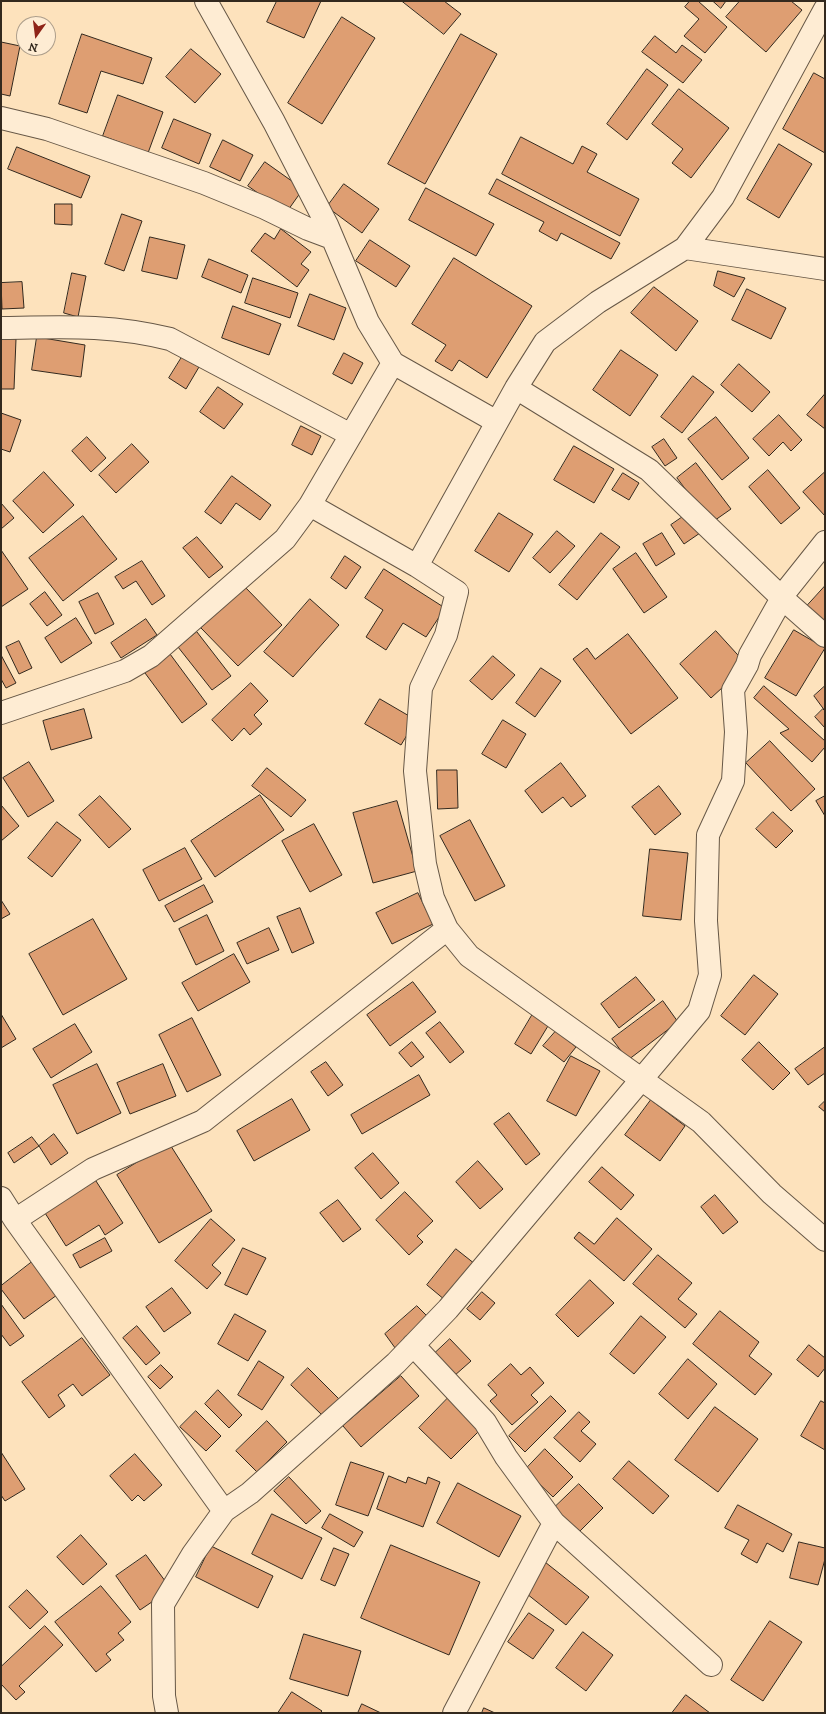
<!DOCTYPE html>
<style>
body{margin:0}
#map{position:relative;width:826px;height:1714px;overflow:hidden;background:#fde2bc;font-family:"IM FELL DW Pica",serif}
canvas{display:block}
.frame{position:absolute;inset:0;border:2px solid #33291e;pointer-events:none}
.north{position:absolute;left:16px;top:16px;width:40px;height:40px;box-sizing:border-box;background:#feecd3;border:1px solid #ad9e8b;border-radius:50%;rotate:194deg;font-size:11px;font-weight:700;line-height:16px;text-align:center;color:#33291e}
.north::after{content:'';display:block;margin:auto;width:14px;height:18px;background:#8f2418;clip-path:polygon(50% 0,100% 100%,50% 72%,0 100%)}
</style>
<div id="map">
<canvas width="826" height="1714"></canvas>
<div class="frame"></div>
<div class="north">N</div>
</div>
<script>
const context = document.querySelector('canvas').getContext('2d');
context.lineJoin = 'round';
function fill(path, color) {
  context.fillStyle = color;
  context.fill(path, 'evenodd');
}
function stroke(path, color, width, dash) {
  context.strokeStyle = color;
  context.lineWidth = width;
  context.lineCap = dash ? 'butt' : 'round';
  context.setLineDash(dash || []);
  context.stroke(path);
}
const building = new Path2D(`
 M277 1H321L304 38 267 22Z
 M402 1H444L461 14 444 34Z
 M690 1H698L727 27 705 53 684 36 699 19 685 7Z
 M713 1H726L721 8Z
 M740 1H791L802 10 766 52 726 17Z
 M342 17 375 38 322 124 288 103Z
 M82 34 152 58 143 84 101 71 87 113 59 104Z
 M461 34 497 54 425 184 388 164Z
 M655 36 676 53 682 45 702 60 683 83 642 52Z
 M1 42 20 46 10 96 1 94Z
 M191 49 221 74 195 103 166 77Z
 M647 69 668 85 627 140 607 124Z
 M814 73 825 79V153L783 129Z
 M679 89 729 128 691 178 672 163 683 149 652 124Z
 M118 95 163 112 148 153 103 136Z
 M174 119 211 134 199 164 162 148Z
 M521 137 573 164 582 146 597 154 587 172 639 199 620 236 502 174Z
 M223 140 253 155 240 181 210 167Z
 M779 144 812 164 779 218 747 199Z
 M17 147 90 176 81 198 8 169Z
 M265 162 303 189 286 213 248 186Z
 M497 179 620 243 611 259 561 233 557 241 539 231 544 222 489 194Z
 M344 184 379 209 362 233 327 207Z
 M426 188 494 224 476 256 409 220Z
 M55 204H72V225L55 224Z
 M122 214 142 221 124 271 105 264Z
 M281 229 311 252 301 264 309 270 297 287 251 251 265 233 274 239Z
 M150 237 185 245 177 279 142 271Z
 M370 240 410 266 396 287 356 261Z
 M454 258 532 306 487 378 459 360 452 371 435 361 446 345 412 324Z
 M209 259 248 275 241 293 202 277Z
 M718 271 745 278 734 297 714 286Z
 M72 273 86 276 78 317 64 313Z
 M253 278 298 293 290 318 245 303Z
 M22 282 24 308 2 309 1 283Z
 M654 287 698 321 676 351 631 313Z
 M747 289 786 308 771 339 732 320Z
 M310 294 346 308 334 340 298 326Z
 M233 306 281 324 269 355 222 338Z
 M37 337 85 345 81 377 32 370Z
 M1 338 16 339 14 389H1Z
 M621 350 658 375 630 416 593 390Z
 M344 353 363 363 352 384 333 374Z
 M182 357 199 367 186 389 169 378Z
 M739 364 770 392 752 412 721 385Z
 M693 376 714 392 682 433 661 417Z
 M218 387 243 404 224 429 200 412Z
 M825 394V429L807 415Z
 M1 413 21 420 10 452 1 449Z
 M779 415 802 440 791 451 783 442 769 456 753 439Z
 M716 417 749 458 722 480 688 439Z
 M301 426 321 436 312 455 292 445Z
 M87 437 106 458 91 472 72 451Z
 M664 439 677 458 665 466 652 447Z
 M132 444 149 462 116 493 99 475Z
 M574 446 614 469 594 503 554 480Z
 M696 463 731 509 711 523 677 478Z
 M768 470 800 508 781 524 749 487Z
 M44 472 74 505 43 533 13 501Z
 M825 472V516L803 492Z
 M623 473 639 483 629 500 612 490Z
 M232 476 271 505 260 520 236 503 221 524 205 512Z
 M1 503 14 518 1 529Z
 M499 513 533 534 509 572 475 551Z
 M687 514 700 533 684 544 671 525Z
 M83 516 117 559 63 601 29 558Z
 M557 531 575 546 550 573 533 558Z
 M601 533 620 547 577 600 559 585Z
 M662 533 675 554 656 566 643 544Z
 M197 537 223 567 209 578 183 548Z
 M1 550 28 589 1 607Z
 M636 553 667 597 644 613 613 569Z
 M345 556 361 567 346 589 331 578Z
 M142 561 165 596 152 605 136 581 123 589 115 577Z
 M384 569 445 608 426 637 403 623 386 650 366 637 383 610 365 598Z
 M244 586 282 625 238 666 201 628Z
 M825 586V623L807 606Z
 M45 592 62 615 47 626 30 604Z
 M98 593 114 624 95 634 79 602Z
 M310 599 339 625 293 677 264 652Z
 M76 618 92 643 61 663 45 638Z
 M146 619 157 635 121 658 111 643Z
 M794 630 825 648 796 696 765 678Z
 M716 631 747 665 711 698 680 664Z
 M197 632 231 676 212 690 178 647Z
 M628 634 678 698 631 734 573 659 587 648 595 659Z
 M19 641 32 668 19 674 6 647Z
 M170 654 207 704 182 723 145 673Z
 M1 655 16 683 6 688 1 679Z
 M493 656 515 675 492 700 470 681Z
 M541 668 561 681 535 717 516 703Z
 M251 683 268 701 254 715 262 724 250 735 244 728 232 741 212 720Z
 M764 686 825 741V747L812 762 780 733 789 729 754 698Z
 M825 686V711L814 696Z
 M380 699 416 720 401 745 365 724Z
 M84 709 92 738 51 750 43 721Z
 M823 709 825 711V728L815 717Z
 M503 720 526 734 506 768 482 754Z
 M770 741 815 789 791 811 746 763Z
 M29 762 54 801 28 817 3 778Z
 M561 763 586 796 571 807 563 797 542 813 525 791Z
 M267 768 306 800 291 817 252 786Z
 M437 770H457L458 808 438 809Z
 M659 786 681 814 655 835 632 807Z
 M260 795 284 830 215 877 191 841Z
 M100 796 131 829 109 848 79 815Z
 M825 796V816L816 801Z
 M397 801 417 871 373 883 353 813Z
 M1 805 19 826 1 841Z
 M773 812 793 831 776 848 756 829Z
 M470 820 505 886 475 901 440 836Z
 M57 822 81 840 52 877 28 858Z
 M314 824 342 875 310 892 282 841Z
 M185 848 202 879 159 901 143 870Z
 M650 849 688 853 681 920 643 916Z
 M204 885 213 902 174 922 165 906Z
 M418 893 433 924 392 944 376 913Z
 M1 900 10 914 1 919Z
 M300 908 314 943 292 953 277 917Z
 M207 915 224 951 196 965 179 929Z
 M93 919 127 979 63 1015 29 954Z
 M269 928 279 950 247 964 237 943Z
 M234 954 250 982 198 1011 182 983Z
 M754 975 778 994 745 1035 721 1016Z
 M636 977 655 1000 619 1028 601 1004Z
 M413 982 436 1012 390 1046 367 1015Z
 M663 1001 678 1022 628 1060 612 1039Z
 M534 1012 551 1021 531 1054 515 1044Z
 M1 1014 16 1039 1 1048Z
 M192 1018 221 1075 187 1092 159 1035Z
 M440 1022 464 1052 450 1063 426 1033Z
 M75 1024 92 1052 51 1078 33 1049Z
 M556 1031 576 1047 564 1062 543 1046Z
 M412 1042 424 1057 411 1067 399 1053Z
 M759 1042 790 1073 773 1090 742 1060Z
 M825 1047V1073L808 1085 795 1069Z
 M571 1056 600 1071 576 1116 547 1101Z
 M326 1062 343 1085 328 1096 311 1072Z
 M97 1064 121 1113 77 1134 53 1085Z
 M163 1064 176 1096 130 1114 117 1083Z
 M419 1075 430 1095 362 1134 351 1115Z
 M292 1099 310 1130 254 1161 237 1131Z
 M651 1100 685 1126 660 1161 625 1135Z
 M825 1101V1112L819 1107Z
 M509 1113 540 1154 526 1165 494 1124Z
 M54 1134 68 1153 51 1165 39 1146Z
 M32 1137 39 1146 14 1163 8 1153Z
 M169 1143 212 1211 159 1243 117 1175Z
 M373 1153 399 1183 381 1199 355 1168Z
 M478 1161 503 1189 480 1209 456 1182Z
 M602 1167 634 1195 621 1210 589 1182Z
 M96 1181 123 1223 105 1235 99 1225 66 1246 45 1213Z
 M405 1192 433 1221 417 1236 423 1242 409 1255 376 1220Z
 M715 1195 738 1222 723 1234 701 1207Z
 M338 1200 361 1229 343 1242 320 1213Z
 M617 1218 652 1249 624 1281 574 1238 579 1232 594 1244Z
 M211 1219 235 1240 212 1265 221 1273 207 1289 175 1261Z
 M105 1238 112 1251 80 1268 73 1255Z
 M243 1248 266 1258 247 1295 225 1285Z
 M456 1249 475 1264 445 1300 427 1285Z
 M658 1255 692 1283 678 1299 697 1314 685 1328 633 1284Z
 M32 1262 57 1295 24 1319 1 1289V1286Z
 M590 1280 614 1303 578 1337 556 1315Z
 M172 1288 191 1313 164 1332 146 1307Z
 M482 1292 495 1303 480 1320 467 1309Z
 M1 1304 24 1336 10 1346 1 1334Z
 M417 1306 431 1320 398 1352 385 1334Z
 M720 1311 759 1342 749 1356 772 1374 755 1395 693 1344Z
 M235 1314 266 1331 248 1361 218 1344Z
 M641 1316 666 1337 634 1374 610 1354Z
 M137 1326 160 1353 146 1365 123 1338Z
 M82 1338 110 1375 82 1396 73 1384 58 1395 65 1406 49 1418 22 1382Z
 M450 1339 471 1361 454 1376 434 1354Z
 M809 1345 825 1358V1368L818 1377 797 1360Z
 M688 1359 717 1384 688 1419 659 1394Z
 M259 1361 284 1377 262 1410 238 1395Z
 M511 1364 521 1375 530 1367 544 1383 531 1395 538 1402 512 1425 490 1401 497 1395 488 1385Z
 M161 1365 173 1377 160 1389 148 1377Z
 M308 1368 339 1399 322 1415 291 1385Z
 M401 1376 419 1396 361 1447 343 1426Z
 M218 1390 242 1415 229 1428 205 1404Z
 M551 1396 566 1411 525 1452 509 1436Z
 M448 1398 480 1430 451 1459 419 1428Z
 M821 1401 825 1403V1450L801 1436Z
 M715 1407 758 1439 718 1492 675 1460Z
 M196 1411 221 1436 206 1451 180 1427Z
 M579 1412 590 1422 581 1431 596 1444 580 1462 554 1438Z
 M267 1421 287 1442 257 1472 236 1451Z
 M545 1449 573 1477 553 1497 525 1470Z
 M1 1452 25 1489 5 1501 1 1495Z
 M135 1454 162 1485 144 1501 138 1495 132 1501 110 1476Z
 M629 1461 669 1496 653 1514 613 1479Z
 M351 1462 384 1473 368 1516 336 1505Z
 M389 1476 406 1483 408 1477 426 1484 428 1477 440 1482 423 1527 377 1509Z
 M289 1477 321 1511 306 1524 274 1491Z
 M458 1483 521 1516 499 1557 437 1523Z
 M579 1484 603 1508 578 1533 554 1508Z
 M738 1505 792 1534 783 1552 767 1543 757 1563 741 1554 749 1540 725 1528Z
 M272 1514 322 1538 302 1579 252 1554Z
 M330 1514 363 1532 354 1547 322 1528Z
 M81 1535 107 1564 83 1585 57 1557Z
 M799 1542 825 1548V1559L818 1585 790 1578Z
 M391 1545 480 1582 449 1655 361 1618Z
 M211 1546 273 1576 258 1608 196 1577Z
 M334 1548 349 1554 335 1586 321 1580Z
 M146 1555 171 1589 140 1610 116 1576Z
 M545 1562 589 1597 566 1625 522 1590Z
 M101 1586 131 1622 118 1633 124 1640 106 1654 111 1660 96 1672 55 1622Z
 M27 1590 48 1612 30 1629 9 1607Z
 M529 1613 554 1630 533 1659 508 1642Z
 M770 1621 802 1642 763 1701 731 1680Z
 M45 1626 63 1645 19 1686 25 1692 16 1700 1 1684V1667Z
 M583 1632 613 1655 586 1691 556 1668Z
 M304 1634 361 1651 348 1696 290 1679Z
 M292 1692 322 1711 320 1713H278Z
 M686 1695 710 1713H672Z
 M362 1704 381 1713H358Z
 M484 1708 495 1713H482Z`);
fill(building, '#de9e72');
stroke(building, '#33291e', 1);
const minor = new Path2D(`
 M206 1 274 122 327 225 368 322 393 363 497 422
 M1 118 47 129 204 183 265 208 308 229 332 238
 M685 248 825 269
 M1 328C61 327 111 324 170 339L351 435
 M516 388 649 470 782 598 825 636
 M310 505 417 566 457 592 446 635 421 688 415 771 425 864 433 898 447 929 469 956 701 1122 772 1194 825 1240
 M417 566 516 388 545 342 598 302 685 248 723 197 825 9
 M1 713 125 671 151 656 285 539 310 505 393 363
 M1 1198 15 1220 224 1511
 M15 1220 93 1169 203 1121 447 929
 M413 1345 485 1422 506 1457 554 1523 711 1665
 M167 1713 164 1696 163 1604 193 1554 224 1511 250 1493 396 1363 448 1309 699 1011 710 975 706 921 708 835 733 781 736 732 733 690 747 665 750 655 786 591 825 542
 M454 1713 554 1523`);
stroke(minor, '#665746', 24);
stroke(minor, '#feecd3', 22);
</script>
